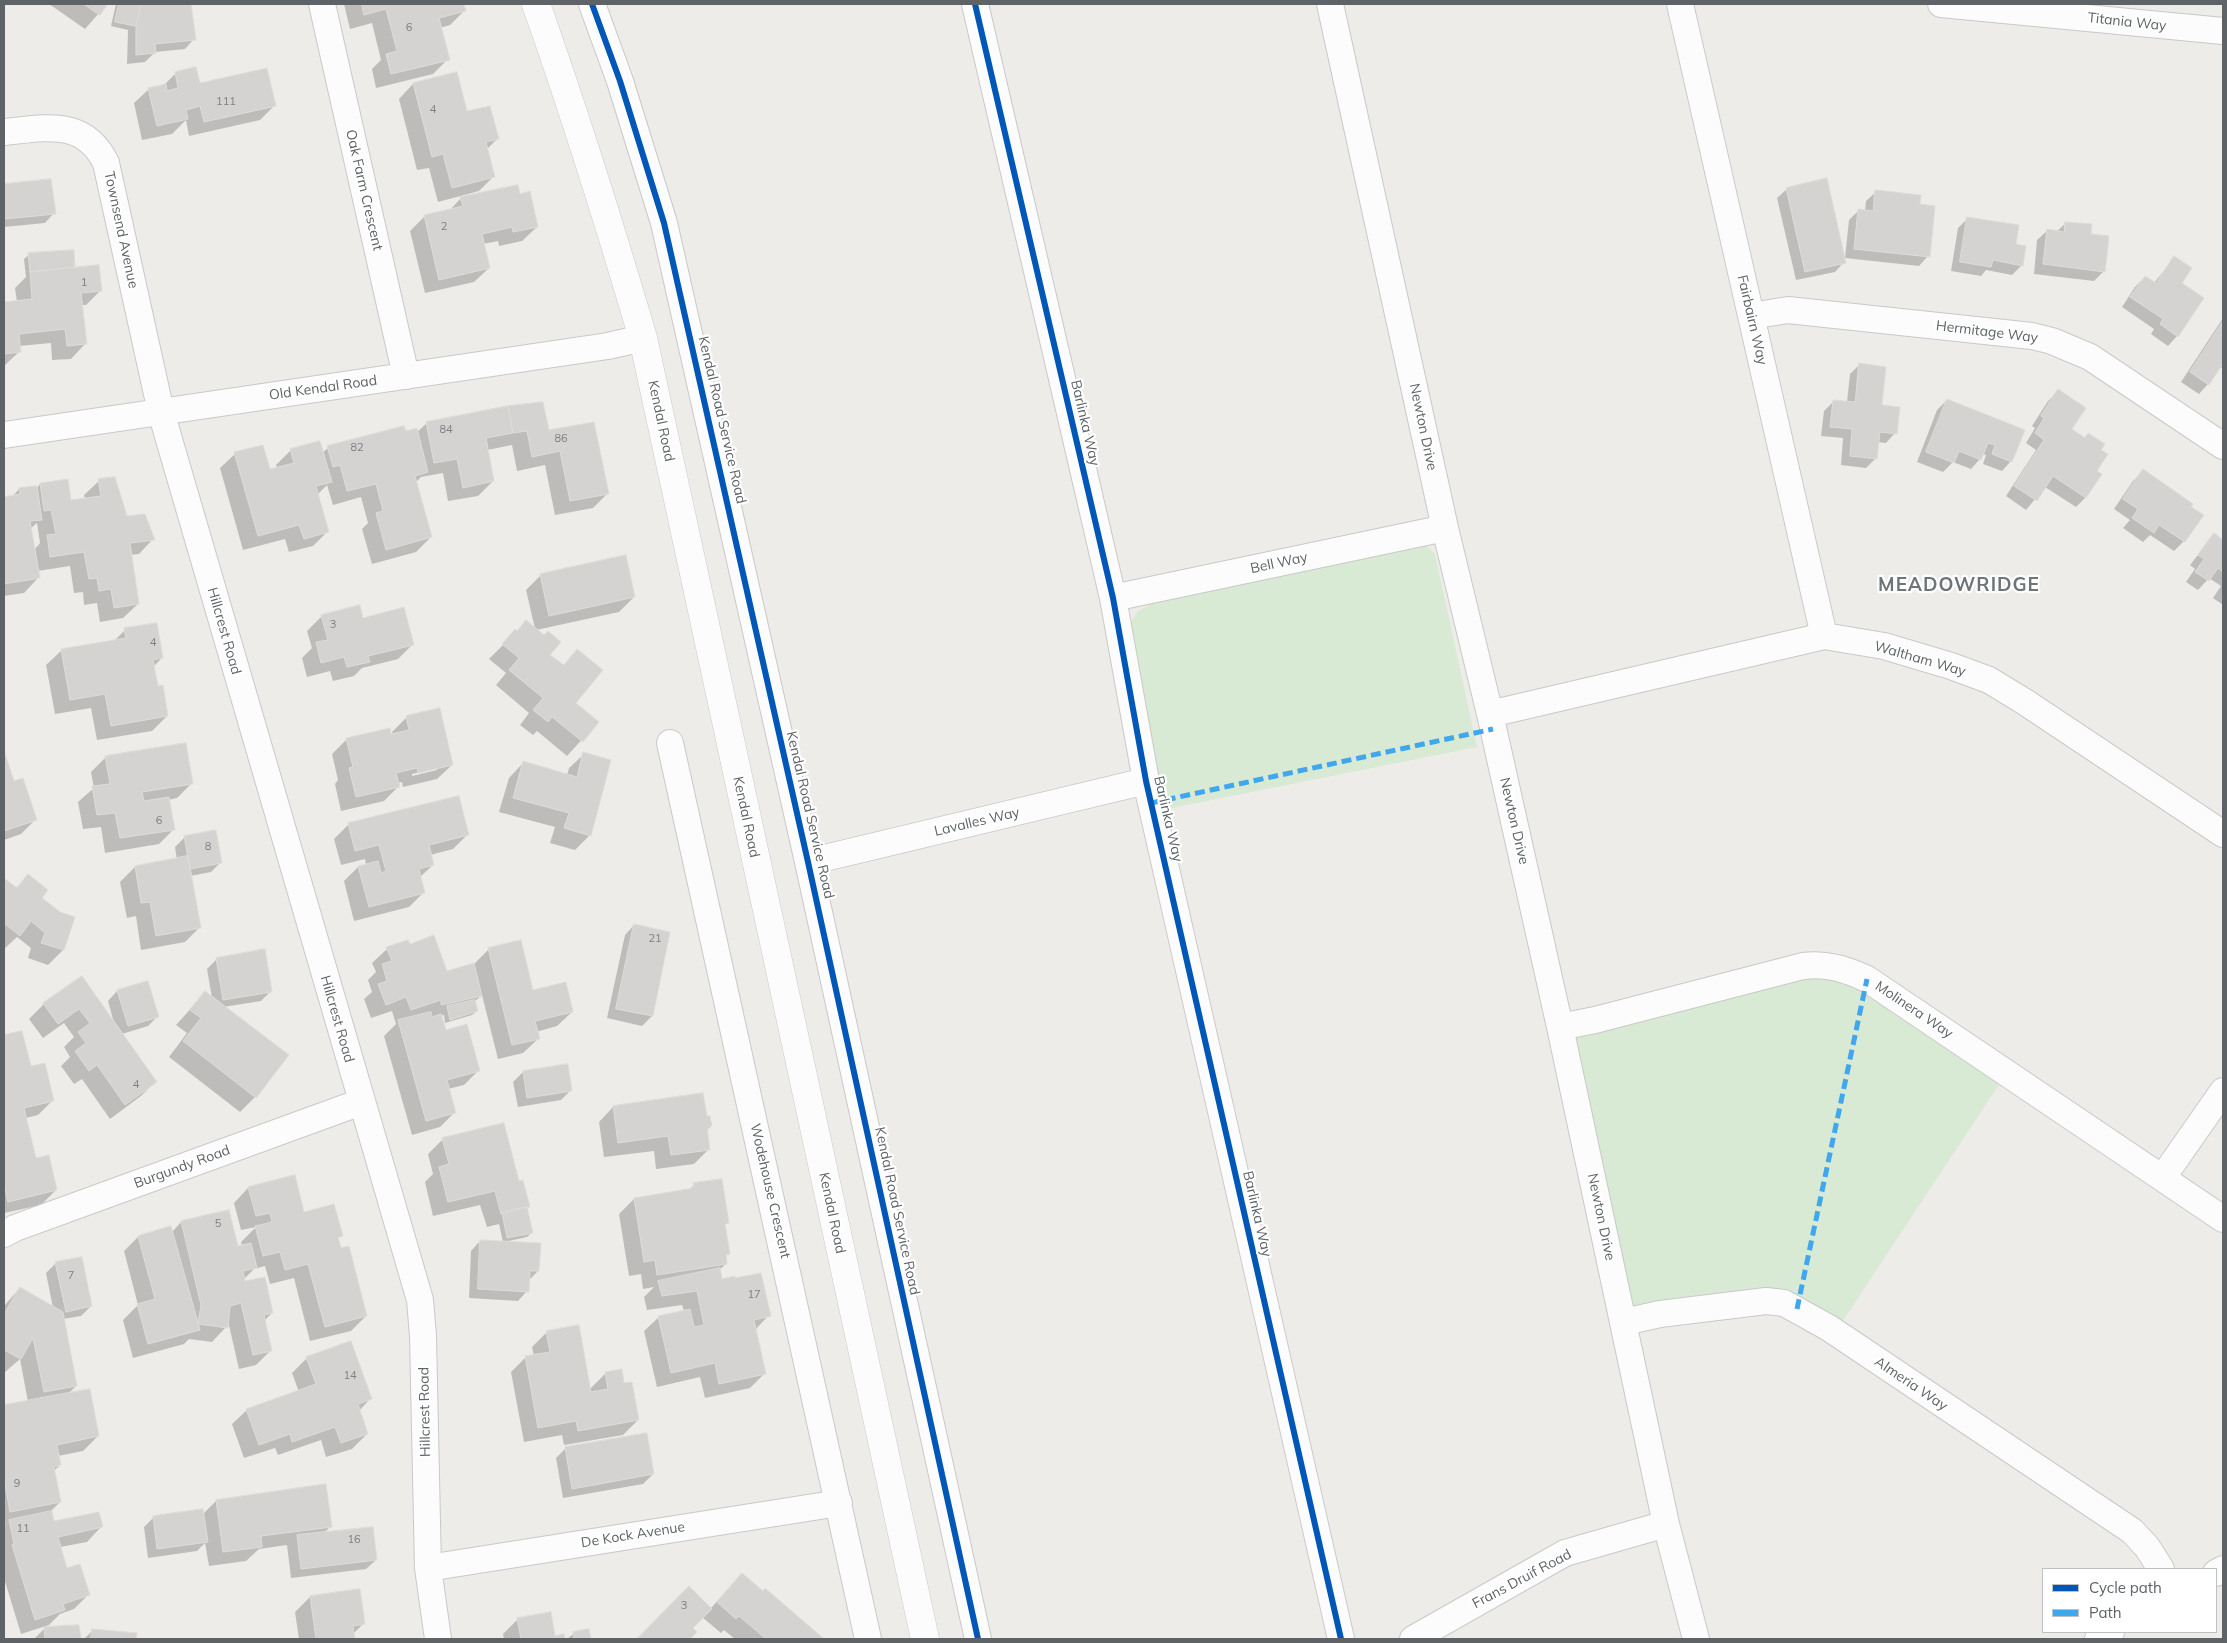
<!DOCTYPE html>
<style>
body{margin:0}
#map{position:relative;width:2227px;height:1643px;overflow:hidden;background:#eeece9;font-family:Mulish,sans-serif}
canvas{display:block}
.frame{position:absolute;inset:0;border:5px solid #5d6367;pointer-events:none}
.legend{position:absolute;left:2042px;top:1568px;width:175px;height:65px;box-sizing:border-box;background:#fff;border:1px solid #bec1c2;margin:0;padding:6px 9px;list-style:none;font-size:15px;color:#5d6367}
.legend li{display:flex;align-items:center;gap:10px;height:25px}
.legend b{width:25px;border:1px solid #bec1c2}
</style>
<div id="map">
<canvas width="2227" height="1643"></canvas>
<div class="frame"></div>
<ul class="legend">
<li><b style="height:6px;background:#0057b8"></b>Cycle path</li>
<li><b style="height:6px;background:#40a6ee"></b>Path</li>
</ul>
</div>
<script>
const context = document.querySelector('canvas').getContext('2d');
context.lineJoin = 'round';
function fill(path, color) {
  context.fillStyle = color;
  context.fill(path, 'evenodd');
}
function stroke(path, color, width, dash) {
  context.strokeStyle = color;
  context.lineWidth = width;
  context.lineCap = dash ? 'butt' : 'round';
  context.setLineDash(dash || []);
  context.stroke(path);
}
function label(font, color, halo, rows, align = 'center') {
  context.font = font + ' Mulish,sans-serif';
  context.lineWidth = 4.5;
  context.setLineDash([]);
  context.textBaseline = 'middle';
  context.strokeStyle = halo;
  context.fillStyle = color;
  for (const [text, x, y, turn = 0] of rows) {
    context.save();
    context.translate(x, y);
    context.rotate((+turn || 0) * Math.PI / 180);
    context.textAlign = isNaN(turn) ? turn : align;
    if (halo) context.strokeText(text, 0, 0);
    context.fillText(text, 0, 0);
    context.restore();
  }
}
fill(new Path2D(`
 M1426 545 1435 554 1477 747 1167 809 1151 803 1129 625 1138 611 1154 603Z
 M1816 969 1866 981 2006 1074 1837 1330 1795 1301 1624 1321 1560 1028Z`), '#d9ead4');
fill(new Path2D(`
 M49 4H107L85 29Z
 M116 4H139L138 8 141 6 152 4H190L194 39 185 49 155 52 145 62 127 64 128 30 111 26Z
 M344 4H463L464 11 450 25 440 28 448 59 433 74 376 88 372 69 381 60 372 23 350 29Z
 M176 73 199 85 275 105 260 120 189 136 186 120 172 134 142 140 134 103 149 89 163 86Z
 M413 84 467 113 497 139 487 149 494 176 479 191 438 202 429 168 417 170 399 99Z
 M50 180 54 213 45 223 4 227V185Z
 M1787 189 1844 262 1835 272 1796 280 1777 198Z
 M1876 192 1919 205 1928 256 1919 266 1845 258 1849 220 1859 210 1865 211 1866 201Z
 M519 195 537 227 522 241 499 246 498 241 483 244 489 268 474 282 425 293 410 231 425 216 449 211 461 198Z
 M1968 218 2022 265 2012 275 1986 270 1981 276 1951 271 1958 228Z
 M2066 223 2104 271 2094 281 2034 274 2037 240 2047 231 2056 232Z
 M29 255 73 267 71 269 101 290 86 305H81L85 344 71 359 52 360 51 343 19 346 20 351 4 366V303L17 302 15 288 26 277 24 259Z
 M2174 258 2180 283 2177 336 2168 346 2151 334 2154 329 2122 307 2135 287 2145 277 2154 283Z
 M2223 318V369L2220 367 2208 384 2199 394 2181 382Z
 M1859 365 1895 433 1886 443 1877 442 1876 458 1866 468 1841 465 1843 438 1821 436 1824 411 1834 401 1847 402 1850 374Z
 M2058 391 2071 430 2099 450 2095 471 2085 498 2076 507 2045 487 2026 510 2006 496 2036 450 2026 443 2035 428 2032 426 2048 401Z
 M1947 400 2023 431 2011 461 2002 471 1983 464 1986 455 1982 454 1980 459 1971 469 1953 462 1943 472 1917 462 1937 410Z
 M427 423 548 432 608 493 593 508 555 515 545 465 517 471 512 445 487 450 493 481 478 496 448 501 443 473 421 477 416 482 431 537 416 552 372 564 362 529 368 523 361 497 333 505 327 485 317 495 328 531 313 546 289 552 285 539 243 550 220 468 235 454 269 471 277 468 276 465 291 450 322 453 328 448 405 433H416Z
 M2143 471 2202 515 2184 541 2174 551 2150 535 2143 542 2123 528 2130 520 2114 509 2133 481Z
 M99 481 126 517 153 539 139 554 130 555 138 604 123 618 100 622 97 603 84 605 83 592 74 593 70 566 37 571 38 578 24 593 4 596V498L12 497 19 489H36L40 484 70 502 85 499 84 495ZM37 523 40 543 34 550 30 529Z
 M2214 535 2223 542V605L2213 598 2221 586 2209 578 2198 590 2186 582 2195 569 2190 565Z
 M540 576 634 597 619 612 536 630 549 655 563 666 577 651 574 703 597 723 567 756 537 731 533 735 520 725 529 713 496 685 506 673 489 659 526 622 535 629 526 590Z
 M322 616 362 619 413 644 398 659 362 668 354 676 333 681 330 671 307 677 302 658 312 648 307 631Z
 M125 630 162 658 153 667 157 688 167 716 152 731 97 740 91 708 55 714 46 665 61 651 113 642Z
 M407 717 452 765 437 779 403 787 402 782 398 783V787L384 801 341 811 335 784 338 780 332 754 347 739 393 735 392 732ZM437 768V770L412 776V774Z
 M584 754 590 835 575 850 550 843 555 827 499 812 509 778 523 763 567 775 569 768Z
 M4 755 13 783 35 820 21 834 4 840Z
 M106 757 192 783 177 798 168 800 174 829 159 844 105 853 101 827 83 829 78 802 94 788 91 772Z
 M349 824 468 834 453 849 430 855 433 865 420 877 424 892 409 907 354 921 344 881 358 867 366 865 365 859 341 865 334 839Z
 M185 837 221 862 211 872 190 876 200 927 185 942 141 950 136 916 127 918 120 882 135 867 177 860 175 847Z
 M28 876 40 898 59 913 73 917 63 950 48 965 28 958 31 948 17 937 4 949V879L15 889Z
 M634 925 669 933 652 1016 642 1026 607 1018 625 935Z
 M409 946 446 972 474 964 489 949 532 991 572 1012 557 1026 536 1032 538 1039 523 1053 498 1059 482 995 474 1002 477 1011 472 1015 445 1023 444 1015 440 1016 445 1031 479 1070 464 1085 448 1089 455 1112 440 1127 412 1135 384 1036 396 1024 392 1011 371 1018 364 999 372 992 368 980 376 972 372 963 387 949Z
 M217 959 271 991 261 1001 223 1007 287 1056 255 1097 240 1112 169 1057 187 1033 176 1025 205 993 212 998 207 969Z
 M81 978 114 1023 108 1001 117 991 147 983 158 1016 148 1026 122 1034 156 1081 141 1096 110 1119 82 1079 74 1084 61 1066 70 1057 64 1047 74 1037 64 1023 43 1038 29 1019 44 1004Z
 M21 1033 30 1068 52 1101 38 1115 26 1118 35 1159 56 1190 41 1205 4 1213V1037Z
 M567 1065 571 1090 561 1100 518 1107 513 1082 523 1072Z
 M613 1107 705 1118 711 1126 707 1130 709 1149 694 1164 656 1169 654 1151 604 1157 599 1122Z
 M443 1139 526 1208 532 1232 527 1237 504 1242 538 1271 528 1281 527 1291 518 1301 469 1298 471 1251 480 1241 503 1242 499 1224 487 1227 480 1205 433 1216 425 1182 433 1174 428 1154Z
 M694 1185 728 1222 724 1226 728 1253 725 1257 726 1264 719 1270 722 1280H735L769 1315 755 1330 764 1374 750 1388 705 1398 700 1377 657 1387 644 1331 659 1317 684 1311 682 1305 647 1310 644 1297 654 1287 643 1289 641 1274 629 1276 619 1214 634 1199 688 1191Z
 M248 1188 303 1213 341 1235 338 1239 366 1316 351 1331 310 1341 294 1278 270 1284 265 1266 254 1269 243 1280 272 1313 264 1321 271 1350 256 1365 239 1369 228 1321 226 1327 212 1342 189 1339 184 1344 133 1358 123 1320 138 1305 124 1251 138 1237 172 1232 181 1222 237 1248 242 1246 241 1242 256 1227 241 1230 234 1203Z
 M56 1263 91 1306 81 1316 63 1319 76 1386 67 1395 98 1436 83 1451 58 1456 60 1465 54 1471 60 1502 51 1511 53 1522 101 1527 87 1542 60 1547 66 1569 88 1595 74 1609 60 1614 49 1625 21 1634 4 1578V1526L6 1524H4V1407L28 1402 20 1359 4 1373V1306L20 1288 53 1308 46 1273Z
 M547 1332 590 1389 606 1373 623 1384 638 1420 623 1435 564 1445 562 1435 524 1442 511 1372 526 1357 534 1356 532 1347Z
 M307 1358 370 1399 359 1411 367 1434 352 1449 326 1457 321 1440 278 1455 275 1448 244 1458 232 1424 247 1410 299 1392 292 1373Z
 M566 1448 653 1474 643 1484 563 1498 556 1458Z
 M216 1501 331 1526 323 1534 376 1560 366 1569 291 1578 287 1545 259 1549 246 1561 209 1566 205 1543 197 1551 148 1558 144 1527 153 1518 203 1514Z
 M742 1575 762 1592 765 1589 822 1639H735L724 1630 721 1633 702 1617 691 1628 695 1632 688 1639H638L689 1588 710 1609Z
 M359 1590 364 1623 353 1634 354 1639H299L295 1612 310 1597Z
 M518 1619 554 1637 563 1636 564 1639H504L503 1634Z
 M78 1626 79 1639H34L45 1628Z
 M93 1630 136 1634 135 1639H84Z
 M588 1631 590 1639H567L573 1634Z`), '#0003');
const building = new Path2D(`
 M84 4H108L100 15Z
 M119 4H141L136 26 115 22Z
 M141 4H191L196 40 155 44 156 53 136 55V26Z
 M362 4H464L466 11 439 18 450 60 391 74 386 54 397 51 386 9 364 15Z
 M196 67 200 83 267 68 276 106 204 122 200 106 186 110 188 119 157 126 148 88 166 84 167 91 178 88 175 72Z
 M457 72 467 111 490 106 499 139 486 142 495 177 452 188 443 154 432 157 413 83Z
 M1827 178 1846 263 1805 272 1786 188Z
 M51 179 56 214 4 219V184Z
 M518 185 520 194 530 191 538 227 513 232 512 227 482 234 490 268 439 280 424 215 463 206 460 197Z
 M1875 190 1921 195 1920 204 1935 206 1930 257 1854 249 1858 209 1873 211Z
 M1967 217 2019 225 2016 244 2026 246 2023 266 1993 260 1991 267 1960 262Z
 M2065 222 2092 224 2091 234 2109 236 2105 272 2043 264 2047 229 2064 232Z
 M74 250 75 267 30 272 28 253Z
 M2174 256 2192 268 2182 283 2204 298 2178 337 2160 324 2163 319 2130 297 2145 276 2156 283Z
 M99 265 102 291 81 293 87 344 67 346 65 329 19 334 21 352 4 354V302L32 299 30 272Z
 M2223 321V363L2209 385 2190 372Z
 M1859 363 1886 367 1882 405 1900 407 1897 434 1880 432 1877 459 1850 456 1852 429 1830 427 1833 400 1855 402Z
 M2058 389 2086 408 2072 429 2085 438 2088 433 2105 444 2101 450 2108 454 2097 471 2102 474 2086 498 2053 476 2037 501 2014 486 2044 440 2035 433 2044 418 2041 416Z
 M1947 399 2025 430 2012 462 1992 454 1995 445 1988 443 1981 460 1959 451 1954 463 1926 452Z
 M543 402 549 430 594 422 609 494 570 501 560 451 532 457 527 431 513 433 508 406Z
 M508 406 513 433 486 438 494 481 463 488 457 459 434 463 426 422Z
 M404 426 406 431 417 428 428 472 415 476 432 537 386 550 376 513 383 511 376 484 347 491 340 465 333 467 327 446Z
 M320 441 332 482 316 486 329 532 304 539 299 525 258 536 234 452 263 445 270 469 294 463 290 449Z
 M2143 469 2193 504 2191 507 2204 515 2185 542 2159 525 2154 533 2132 518 2138 509 2123 499Z
 M115 477 127 516 145 514 155 540 130 543 139 604 114 608 111 589 99 591 97 578 89 579 84 552 50 557 47 535 56 534 51 510 44 511 40 483 68 479 71 500 101 496 98 479Z
 M37 486 42 520 30 521 40 578 4 584V497L20 494 19 488Z
 M2214 533 2223 540V572L2218 568 2209 581 2195 572 2204 559 2198 555Z
 M626 555 635 597 549 616 540 574Z
 M360 605 363 618 404 607 414 645 368 656 370 662 347 667 344 657 321 663 316 642 328 640 321 615Z
 M526 620 544 635 548 631 561 642 550 655 564 665 577 649 603 670 576 703 599 722 583 742 552 717 548 722 533 710 543 698 509 670 519 658 502 644 515 629 517 631Z
 M157 623 163 658 153 660 158 686 163 685 168 716 111 726 105 694 70 700 61 649 126 638 124 628Z
 M440 708 453 765 418 773 417 768 396 773 400 787 356 797 349 768 353 767 346 738 390 728 391 734 409 730 406 716Z
 M186 743 193 784 142 792 144 801 169 797 175 830 120 838 115 813 97 815 92 786 110 784 105 756Z
 M4 751 14 781 23 778 37 820 4 831Z
 M583 752 611 760 591 836 564 828 569 813 513 798 523 761 577 777Z
 M459 796 469 835 429 845 434 865 419 869 425 893 369 907 358 866 378 861 381 873 386 871 379 845 355 851 348 823Z
 M216 830 222 863 190 869 184 836Z
 M188 856 201 928 156 936 150 902 141 903 135 866Z
 M28 874 48 890 42 898 60 912 75 917 64 950 41 943 45 933 31 921 20 936 4 923V878L17 888Z
 M634 924 670 932 653 1016 616 1009Z
 M434 935 447 971 474 963 482 996 441 1005V1000L411 1010 406 997 386 1005 378 984 387 981 382 964 392 961 386 947 408 940 410 944Z
 M521 940 533 990 566 982 573 1012 535 1021 540 1039 512 1045 488 948Z
 M265 949 272 992 223 1000 216 958Z
 M82 976 157 1082 125 1105 97 1065 89 1071 75 1051 86 1043 78 1032 90 1023 79 1009 58 1024 43 1003Z
 M148 981 159 1017 128 1026 117 990Z
 M205 991 289 1055 256 1098 183 1041 201 1018 190 1010Z
 M475 1000 478 1011 450 1020 447 1006Z
 M431 1012 432 1017 441 1014 446 1030 467 1024 480 1071 447 1080 456 1113 426 1121 398 1020Z
 M22 1031 31 1066 45 1063 54 1101 24 1108 36 1158 49 1155 57 1190 8 1202 4 1184V1035Z
 M568 1064 572 1091 527 1098 523 1071Z
 M703 1093 707 1116H710L712 1126 707 1127 710 1150 671 1155 668 1136 618 1143 613 1106Z
 M504 1123 519 1181 523 1180 530 1207 501 1214 495 1191 448 1202 439 1167 449 1164 442 1138Z
 M295 1175 304 1212 334 1204 343 1236 338 1237 341 1248 349 1246 367 1316 325 1327 308 1264 285 1270 280 1252 263 1256 255 1226 272 1222 270 1213 256 1216 248 1187Z
 M722 1179 729 1223 725 1224 730 1254 726 1255 727 1264 657 1275 655 1260 644 1262 634 1198 694 1188 693 1183Z
 M527 1207 533 1233 507 1238 502 1213Z
 M229 1210 238 1246 251 1243 257 1268 243 1271 245 1281 265 1277 273 1313 264 1315 272 1351 253 1355 241 1303 230 1306 228 1328 198 1324 201 1305 181 1221Z
 M171 1226 200 1330 148 1344 137 1304 155 1299 138 1236Z
 M480 1240 541 1243 539 1271H530L529 1292 478 1289Z
 M82 1257 92 1306 66 1312 55 1262Z
 M720 1268 722 1279 735 1276V1278L761 1273 771 1316 754 1320 766 1374 719 1384 715 1363 671 1373 658 1316 690 1309 694 1327 704 1325 697 1291 662 1296 658 1281Z
 M20 1287 63 1312 77 1386 44 1392 33 1338 21 1359 4 1350V1315Z
 M579 1325 591 1392 608 1389 605 1372 622 1369 624 1383 632 1382 639 1420 578 1431 576 1421 538 1428 525 1356 550 1352 546 1331Z
 M351 1341 372 1399 358 1404 368 1434 341 1443 335 1427 292 1442 290 1434 259 1445 246 1409 316 1384 306 1357Z
 M90 1389 99 1436 57 1445 61 1465 54 1467 61 1502 10 1512 4 1478V1405Z
 M647 1433 654 1474 572 1489 565 1447Z
 M326 1484 332 1527 261 1536 262 1547 223 1552 216 1500Z
 M203 1509 208 1542 157 1549 153 1516Z
 M52 1511 54 1521 99 1512 103 1527 58 1537 67 1568 80 1564 90 1595 63 1604 65 1610 35 1620 12 1545 14 1544 9 1520Z
 M373 1527 377 1560 301 1569 297 1535Z
 M742 1573 763 1591 765 1588 824 1639H766L739 1616 736 1619 717 1602Z
 M689 1586 712 1609 693 1628 697 1632 690 1639H637Z
 M360 1589 365 1624 353 1626 355 1639H316L310 1596Z
 M551 1612 555 1636 564 1634 565 1639H521L517 1618Z
 M79 1625 81 1639H45L44 1627Z
 M92 1629 137 1633 136 1639H91Z
 M589 1629 591 1639H574L573 1632Z`);
fill(building, '#d5d3d2');
stroke(building, '#dedbd8', 1);
const minor = new Path2D(`
 M322 4 406 376
 M592 4 620 81 664 223 808 862 978 1639
 M975 4 1113 598 1146 781 1341 1639
 M1330 4 1445 528 1490 714 1560 1027 1666 1524 1696 1639
 M1680 4 1824 636
 M1941 4 2223 31
 M4 132C45 128 84 118 106 163L161 412 420 1300 423 1336 428 1568 438 1639
 M1751 316 1788 310 2032 336 2052 341 2090 357 2223 446
 M4 435 608 346 643 338
 M1113 598 1445 528
 M1490 714 1824 636 1884 646 1951 666 1989 680 2025 702 2223 834
 M670 743 868 1639
 M808 862 1146 781
 M1560 1027 1595 1020 1803 966C1826 963 1846 969 1867 979L2223 1219
 M2163 1177 2223 1091
 M4 1234 15 1228 361 1102
 M1624 1322 1660 1314 1766 1301 1784 1303 1829 1328 2132 1531 2147 1547 2161 1569
 M428 1568 839 1503
 M2216 1573 2223 1569
 M1413 1639 1565 1553 1666 1524
 M2098 1639 2111 1632`);
const secondary = new Path2D(`
 M536 4C575 114 610 226 643 338L925 1639`);
stroke(minor, '#c9c9ca', 28);
stroke(secondary, '#c9c9ca', 29);
stroke(minor, '#fcfcfc', 26);
stroke(secondary, '#fcfcfc', 28);
stroke(new Path2D(`
 M1151 803 1493 729
 M1797 1309 1867 979`), '#40a6ee', 5, [10, 5]);
stroke(new Path2D(`
 M592 4 620 81 664 223 808 862 978 1639
 M975 4 1113 598 1146 781 1341 1639`), '#0057b8', 6);
label('11px', '#7c8083', null, [
 ["6",409,28],
 ["111",226,102],
 ["4",433,110],
 ["2",444,227],
 ["1",84,283],
 ["84",446,430],
 ["86",561,439],
 ["82",357,448],
 ["3",333,625],
 ["4",153,643],
 ["6",159,821],
 ["8",208,847],
 ["21",655,939],
 ["4",136,1085],
 ["5",218,1224],
 ["7",71,1276],
 ["17",754,1295],
 ["14",350,1376],
 ["9",17,1484],
 ["11",23,1529],
 ["16",354,1540],
 ["3",684,1606]
]);
label('14px', '#5d6367', '#fff', [
 ["Titania Way",2127,22,6],
 ["Oak Farm Crescent",364,190,77],
 ["Townsend Avenue",121,230,78],
 ["Fairbairn Way",1752,320,77],
 ["Hermitage Way",1987,332,7],
 ["Old Kendal Road",323,388,-8],
 ["Kendal Road Service Road",722,420,77],
 ["Kendal Road",661,421,78],
 ["Barlinka Way",1085,423,77],
 ["Newton Drive",1423,427,78],
 ["Bell Way",1279,563,-12],
 ["Hillcrest Road",224,631,74],
 ["Waltham Way",1920,659,16],
 ["Kendal Road Service Road",810,815,77],
 ["Kendal Road",746,817,78],
 ["Barlinka Way",1168,819,77],
 ["Newton Drive",1514,821,77],
 ["Lavalles Way",977,822,-13],
 ["Molinera Way",1914,1010,34],
 ["Hillcrest Road",337,1019,74],
 ["Burgundy Road",182,1167,-20],
 ["Wodehouse Crescent",770,1191,77],
 ["Kendal Road Service Road",897,1211,78],
 ["Kendal Road",832,1213,78],
 ["Barlinka Way",1257,1214,77],
 ["Newton Drive",1601,1217,78],
 ["Almeria Way",1911,1384,34],
 ["Hillcrest Road",425,1412,-91],
 ["De Kock Avenue",633,1535,-9],
 ["Frans Druif Road",1522,1579,-28]
]);
context.letterSpacing = '1px';
label('bold 19px', '#6e7579', '#fff', [
 ["MEADOWRIDGE",1959,585]
]);
context.letterSpacing = '0px';
</script>
